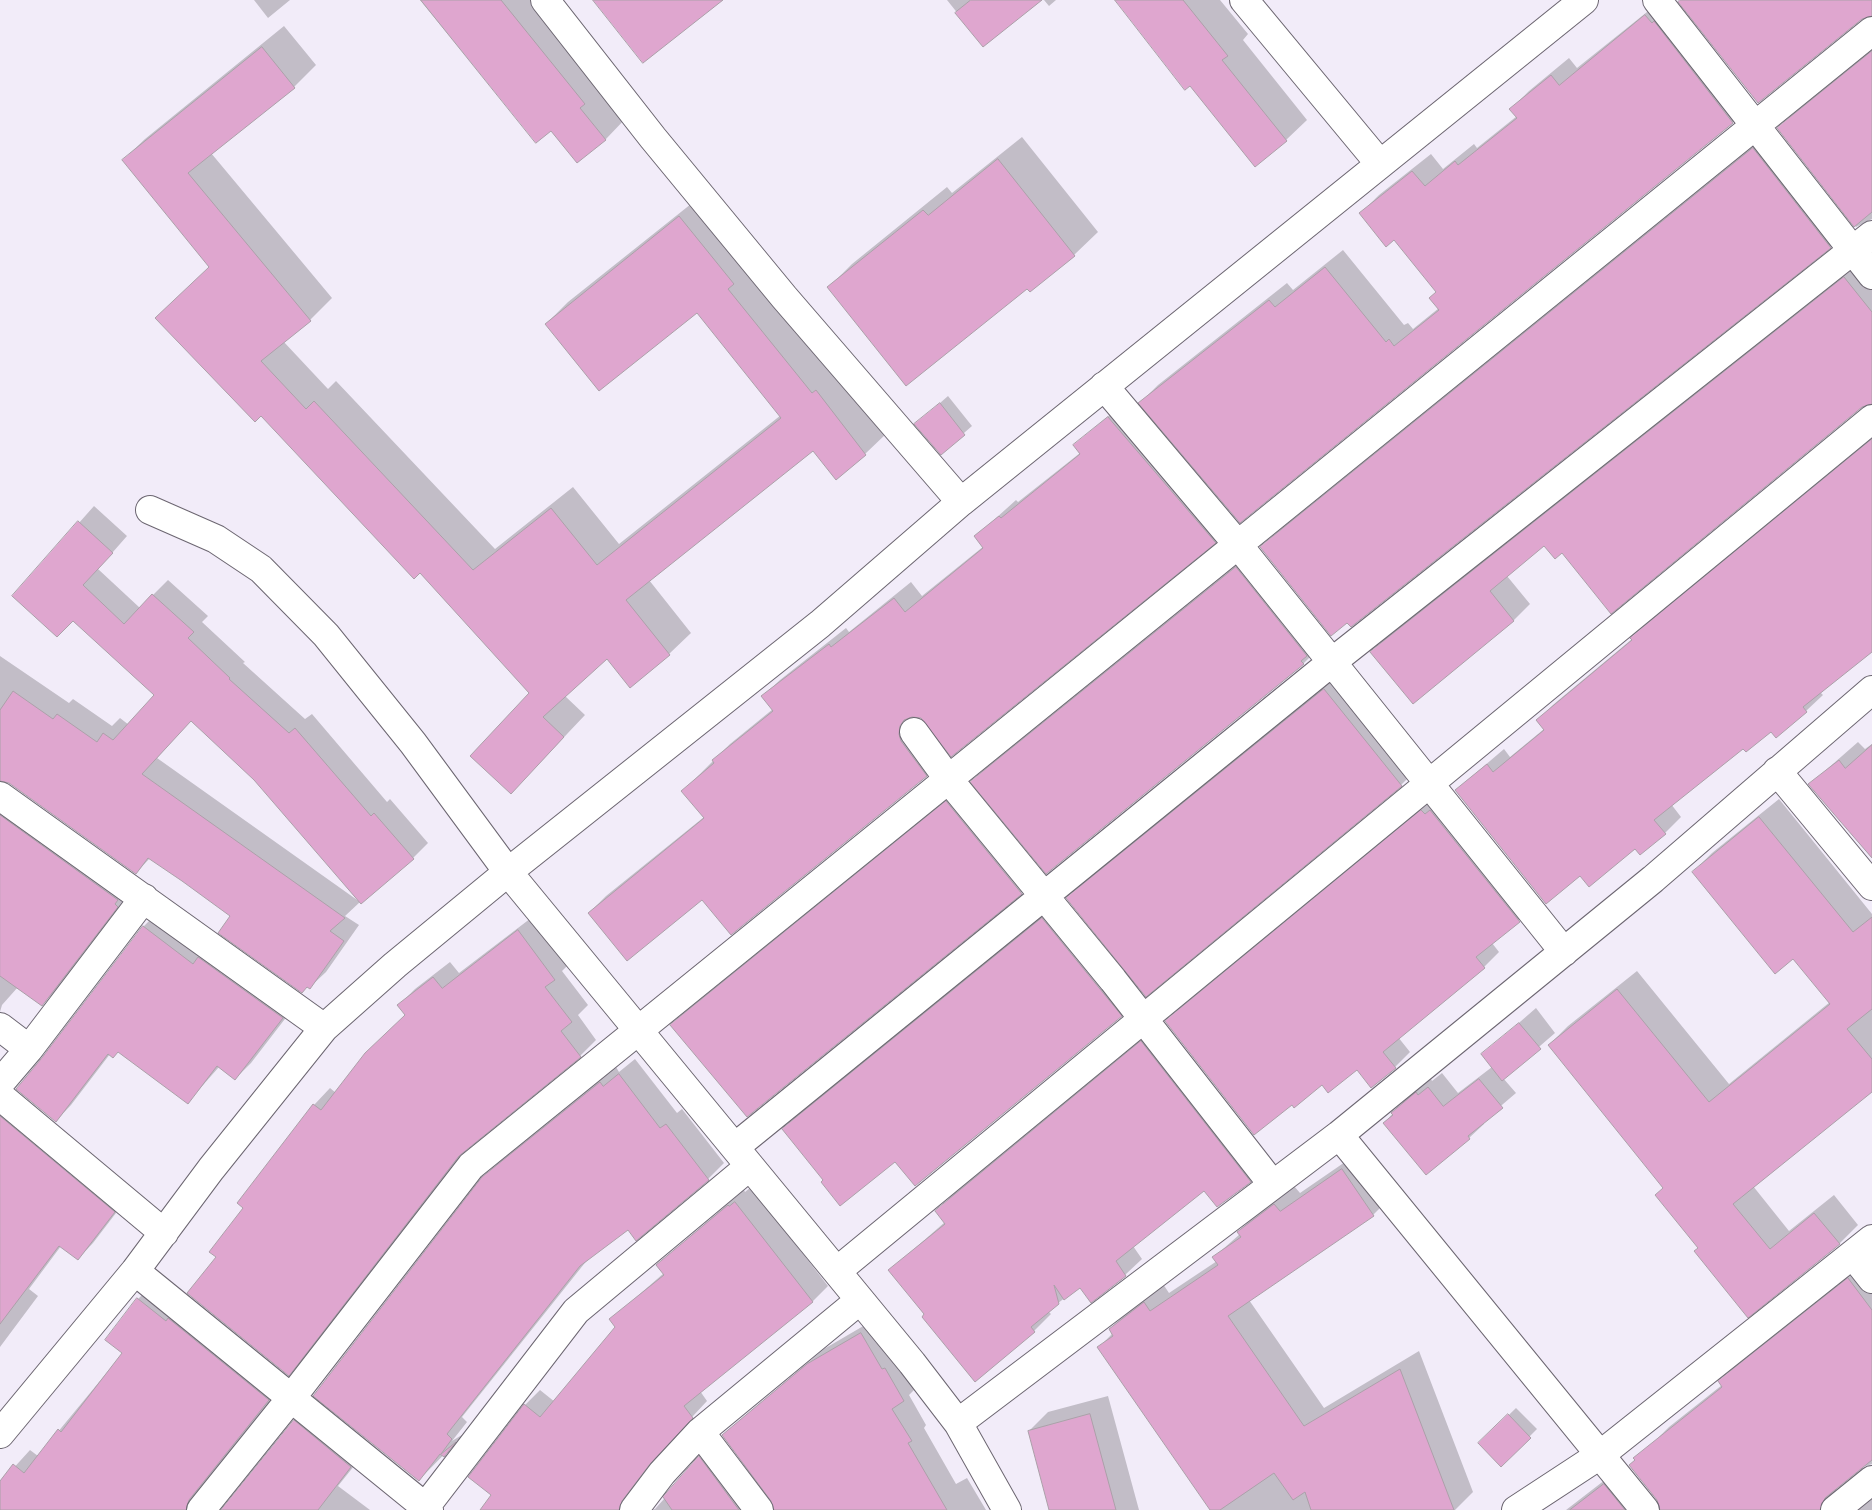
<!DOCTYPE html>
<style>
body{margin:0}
canvas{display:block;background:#f2ecf9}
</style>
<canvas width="1872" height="1510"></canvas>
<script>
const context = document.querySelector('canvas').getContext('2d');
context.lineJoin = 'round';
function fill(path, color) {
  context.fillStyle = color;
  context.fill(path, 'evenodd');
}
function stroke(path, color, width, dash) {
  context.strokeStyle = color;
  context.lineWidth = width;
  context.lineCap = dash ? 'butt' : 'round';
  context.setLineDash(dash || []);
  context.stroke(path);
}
fill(new Path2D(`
 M254 0H290L268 18Z
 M420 0H540L627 117 606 139 577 161 552 129 536 142Z
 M947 0H1040L983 45Z
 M1044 0H1056L1049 6Z
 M1117 0H1220L1248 34 1243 40 1307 120 1286 140 1190 84Z
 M1662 0 1750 104 1733 122 1240 521 1140 403 1158 385 1287 283 1293 290 1343 250 1404 325 1408 323 1413 329 1439 308 1437 291 1394 238 1361 213 1379 195 1431 154 1443 169 1474 144 1477 148 1517 116 1511 109 1529 91 1569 58 1577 68Z
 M284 26 316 65 294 87 211 153 332 298 310 320 283 341 328 389 336 381 495 549 573 487 619 544 781 415 697 312 546 324 568 302 701 196 887 433 865 454 813 449 649 580 691 633 669 654 607 657 565 696 585 715 532 771 531 693 420 571 261 414 210 267 123 160 145 139Z
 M1872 49V219L1856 227 1779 128 1795 112Z
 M1769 133 1845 231 1830 247 1262 547 1277 532Z
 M1022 137 1098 232 1074 255 1030 290 1027 287H829L852 264 947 187 952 193Z
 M1867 257 1872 262V403L1562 551 1544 544 1507 576 1530 604 1513 621 1372 652 1388 635Z
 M948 396 972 426 941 453 916 424Z
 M1126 401 1231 525 1215 542 921 717 914 716 917 724 943 759 926 776 703 898 589 913 606 896 704 817 683 791 730 744 773 709 763 696 780 680 846 628 849 632 911 582 922 596 984 546 975 537 1016 500 1018 502 1080 453 1074 445Z
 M1872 438V644L1820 692 1823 695 1806 711 1776 737 1771 731 1743 747 1671 804 1681 817 1665 833 1581 875 1456 790 1504 749 1510 757 1544 729 1537 721 1554 704 1632 639 1648 622Z
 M94 506 127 536 98 569 140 608 168 580 208 616 202 622 245 662 243 663 305 719 312 714 387 802 390 799 428 843 413 858 255 779 191 720 157 758 360 902 345 916 359 925 326 972 310 987 232 915 150 858 136 873 10 782 0 779V656L69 703 73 699 112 726 120 718 129 725 156 694 73 620 14 596Z
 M1251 552 1319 648 1303 664 972 782 987 766Z
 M1340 674 1416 770 1401 785 1068 898 1083 883Z
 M1858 742 1865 749 1872 744V858L1810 784Z
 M0 781 1 787 132 891 57 989 42 1005 18 987 2 1005 0 1012Z
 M962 787 1036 877 1021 893 747 1115 671 1025 687 1010Z
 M1437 796 1534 906 1492 943 1499 952 1484 967 1398 1037 1410 1052 1395 1067 1372 1087 1357 1068 1322 1083 1292 1104 1167 1021 1181 1007Z
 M1779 799 1872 914V1090L1753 1186 1789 1231 1834 1195 1858 1225 1839 1244 1748 1316 1699 1247 1664 1187 1549 1045 1568 1026 1637 971 1729 1084 1830 1002 1793 958 1693 872 1712 853Z
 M1058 903 1136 1000 1121 1016 895 1160 824 1180 783 1129 799 1114Z
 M159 911 298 1002 251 1063 235 1079 219 1067 188 1102 119 1051 110 1054 71 1105 56 1121 42 1059 144 926Z
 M535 915 571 962 562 971 588 1005 578 1015 596 1040 580 1056 468 1147 305 1358 289 1374 217 1257 245 1208 239 1202 314 1105 330 1088 336 1093 410 1012 399 1005 415 989 450 962 459 973Z
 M1536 1008 1555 1033 1503 1078 1516 1093 1482 1122 1484 1124 1469 1138 1384 1123 1407 1098 1431 1079 1432 1081 1442 1073 1458 1093 1492 1067 1482 1055Z
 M1158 1025 1267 1164 1250 1181 1204 1189 1133 1246 1142 1259 1125 1275 1080 1286 1048 1311 1051 1314 1034 1331 975 1380 890 1270 945 1222 937 1211 953 1194Z
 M635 1059 677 1113 682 1109 724 1163 708 1179 628 1229 588 1259 462 1417 467 1422 452 1441 465 1433 419 1480 483 1178 500 1161 616 1067 619 1072Z
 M0 1104 129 1196 93 1243 78 1259 61 1246 29 1289 38 1296 0 1347Z
 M1361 1151 1392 1196 1373 1215 1249 1300 1324 1408 1419 1351 1473 1492 1455 1510H1212L1099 1347 1113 1333 1110 1329 1129 1310 1163 1284 1169 1293 1217 1261 1214 1257 1240 1234 1238 1232 1257 1213 1294 1186 1300 1193Z
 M751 1187 828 1286 813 1301 700 1391 707 1401 666 1445 637 1484 647 1510H481L493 1495 525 1405 540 1390 555 1402 616 1327 610 1320 664 1273 657 1265 744 1190 745 1192Z
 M1867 1261 1872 1267V1464L1862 1467 1836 1487 1835 1495 1854 1510 1872 1498V1510H1702L1653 1443 1669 1427 1722 1385 1720 1381 1736 1365Z
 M153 1284 284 1384 204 1483 200 1492 214 1510H0V1483L30 1450 38 1456 123 1353 138 1299Z
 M877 1318 919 1385 909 1395 926 1425 924 1428 956 1484 967 1478 986 1510H775L723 1435 824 1349Z
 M1108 1396 1139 1510H1050L1029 1431 1048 1412Z
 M310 1405 366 1451 338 1486 370 1510H219L223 1509 294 1421Z
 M1516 1408 1537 1429 1501 1465 1480 1443Z
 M715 1442 769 1510H773H651L655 1509Z
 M1623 1466 1658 1506 1686 1510H1566Z`), '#0003');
const building = new Path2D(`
 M421 0H501L585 104 580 108 606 140 577 163 551 131 536 143Z
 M593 0H723L643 63Z
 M971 0H1042L983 47 955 13Z
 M1115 0H1183L1228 56 1222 60 1287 141 1255 167 1190 86 1185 90Z
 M1680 0H1872V16L1862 19 1758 103 1678 2Z
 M1645 15 1652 23 1654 21 1733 123 1240 523 1138 403 1269 300 1275 307 1325 267 1386 342 1389 339 1394 346 1439 310 1429 298 1436 292 1394 240 1386 247 1359 213 1412 171 1425 186 1455 161 1458 165 1517 118 1509 109 1551 75 1559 85Z
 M262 47 295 88 188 173 311 321 261 361 306 409 314 401 473 570 551 508 597 565 781 418 697 313 599 391 545 324 679 216 734 284 728 289 812 393 816 390 866 455 836 480 813 451 626 600 670 655 630 688 607 659 543 717 564 737 511 794 470 756 529 693 420 573 414 579 261 416 255 422 155 318 209 267 122 160Z
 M1872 51V212L1854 227 1777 128Z
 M1753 148 1831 248 1351 627 1347 623 1331 636 1260 547Z
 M998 159 1075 256 1030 292 1027 289 906 386 827 287 923 210 928 215Z
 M1844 277 1872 312V404L1862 407 1611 614 1562 553 1555 559 1544 546 1490 591 1514 621 1413 704 1370 652Z
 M940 403 965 435 941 455 914 424Z
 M1108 417 1216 543 951 757 921 718 912 717 904 720 900 726 899 734 901 741 927 776 731 935 702 900 627 961 588 913 704 818 681 791 714 763 712 760 773 711 761 696 829 644 831 647 894 598 905 612 983 548 974 536 999 516 1001 518 1080 454 1073 445Z
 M1872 439V652L1803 707 1807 712 1776 738 1771 732 1746 752 1743 749 1654 820 1666 834 1640 855 1635 849 1589 887 1580 876 1546 904 1455 790 1487 764 1493 772 1544 730 1536 720 1632 640 1630 638Z
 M78 521 113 553 83 585 124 624 152 594 194 632 188 638 230 678 229 679 289 733 295 728 371 816 374 813 414 859 361 904 254 780 191 721 142 774 345 918 330 931 344 941 310 989 307 987 302 993 218 933 230 916 182 881 148 858 136 874 9 783 0 781V710L13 691 53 719 57 714 97 742 103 733 113 740 154 695 73 621 57 637 12 596Z
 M1236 567 1307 656 1301 661 1304 664 1046 874 970 782Z
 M1324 689 1402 786 1146 997 1066 898Z
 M1872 745V858L1808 784 1839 760 1845 768Z
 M946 801 1022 894 747 1117 670 1025Z
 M1421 810 1425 814 1430 810 1520 922 1476 957 1485 968 1383 1052 1396 1068 1371 1088 1357 1070 1328 1093 1322 1085 1294 1108 1292 1105 1254 1135 1165 1021Z
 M0 815 118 900 115 904 118 907 42 1006 0 976Z
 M1759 817 1853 932 1872 917V1009L1847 1029 1872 1059V1092L1733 1204 1770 1249 1814 1213 1840 1244 1748 1318 1694 1251 1698 1248 1655 1195 1663 1188 1548 1045 1617 989 1709 1102 1830 1004 1793 959 1775 974 1692 872Z
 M1042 918 1122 1016 915 1186 895 1162 840 1206 821 1182 823 1180 782 1129Z
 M143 926 193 964 198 957 283 1018 235 1080 217 1066 188 1104 118 1052 113 1058 108 1054 56 1122 16 1089 41 1059Z
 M518 930 555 980 545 987 572 1022 561 1031 581 1057 459 1156 289 1376 187 1293 216 1257 209 1252 243 1208 237 1203 313 1104 321 1110 365 1053 405 1015 397 1005 433 977 442 988Z
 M1519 1023 1541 1049 1502 1081 1481 1054Z
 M1141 1041 1251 1182 1217 1207 1204 1191 1116 1261 1126 1276 1091 1303 1080 1288 1064 1300 1054 1285 1059 1304 1031 1327 1035 1332 975 1382 922 1317 924 1314 888 1270 945 1224 935 1211Z
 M619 1074 660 1128 666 1124 709 1180 636 1241 628 1230 580 1266 447 1434 452 1439 441 1454 456 1442 444 1457 440 1454 419 1481 313 1396 482 1177 600 1082 603 1086Z
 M1479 1079 1503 1108 1468 1136 1470 1139 1426 1175 1383 1123 1393 1115 1391 1113 1416 1092 1418 1095 1428 1087 1443 1106Z
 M0 1116 115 1212 78 1260 59 1246 0 1324Z
 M1342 1169 1374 1216 1228 1316 1304 1426 1400 1369 1454 1510H1311L1305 1492 1293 1500 1274 1473 1220 1510H1210L1097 1347 1113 1336 1109 1329 1144 1302 1150 1311 1218 1265 1212 1257 1241 1237 1237 1232 1274 1204 1280 1211Z
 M735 1202 813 1302 684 1406 693 1418 650 1464 622 1501 619 1510H480L491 1495 468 1477 524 1404 540 1417 615 1327 609 1319 664 1275 656 1265 728 1205 729 1206Z
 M1848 1278 1872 1310V1460L1825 1498 1820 1510H1660L1657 1500 1629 1465 1635 1460 1633 1458 1722 1387 1718 1381Z
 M137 1298 166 1321 168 1318 269 1400 189 1500 186 1510H0V1481L13 1464 24 1473 58 1429 61 1432 122 1353 105 1340Z
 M861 1333 882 1369 885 1368 904 1401 892 1409 912 1441 908 1443 947 1510H774L771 1501 722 1435 807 1364Z
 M1090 1414 1116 1510H1049L1028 1431Z
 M1508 1414 1531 1438 1501 1467 1478 1443Z
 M294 1420 351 1467 318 1510H221Z
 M699 1456 739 1510H672L663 1497Z
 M1604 1484 1625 1510H1570Z`);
fill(building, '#dfa6cf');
stroke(building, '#aca0a9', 1);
const minor = new Path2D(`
 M545 0 653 138 784 297 961 502
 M1244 0 1380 164
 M1657 0 1872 275
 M1104 386 1239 546 1564 952
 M150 510 216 539 261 569 326 635 413 743 508 872 912 1363 958 1423 1007 1510
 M914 732 949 780 1113 980 1273 1185
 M1777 771 1872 886
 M0 796 324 1028
 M0 1027 29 1049
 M0 1083 29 1049 144 898
 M0 1096 164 1233
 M1339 1135 1645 1510
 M735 1147 1332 662 1872 235
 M1853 1255 1872 1279
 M135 1271 429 1510
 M837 1271 1872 419
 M958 1423 1339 1135 1653 879 1872 690
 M700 1432 759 1510
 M0 1434 135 1271 211 1169 324 1028 395 965 508 872 820 624 961 502 1584 0
 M201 1510 292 1397 471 1166 1872 31
 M423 1510 576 1311 750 1166
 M634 1510 662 1473 700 1432 860 1300
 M1516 1510 1600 1455 1872 1239
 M1835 1510 1872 1480`);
stroke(minor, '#6c6671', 30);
stroke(minor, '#fff', 28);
</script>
